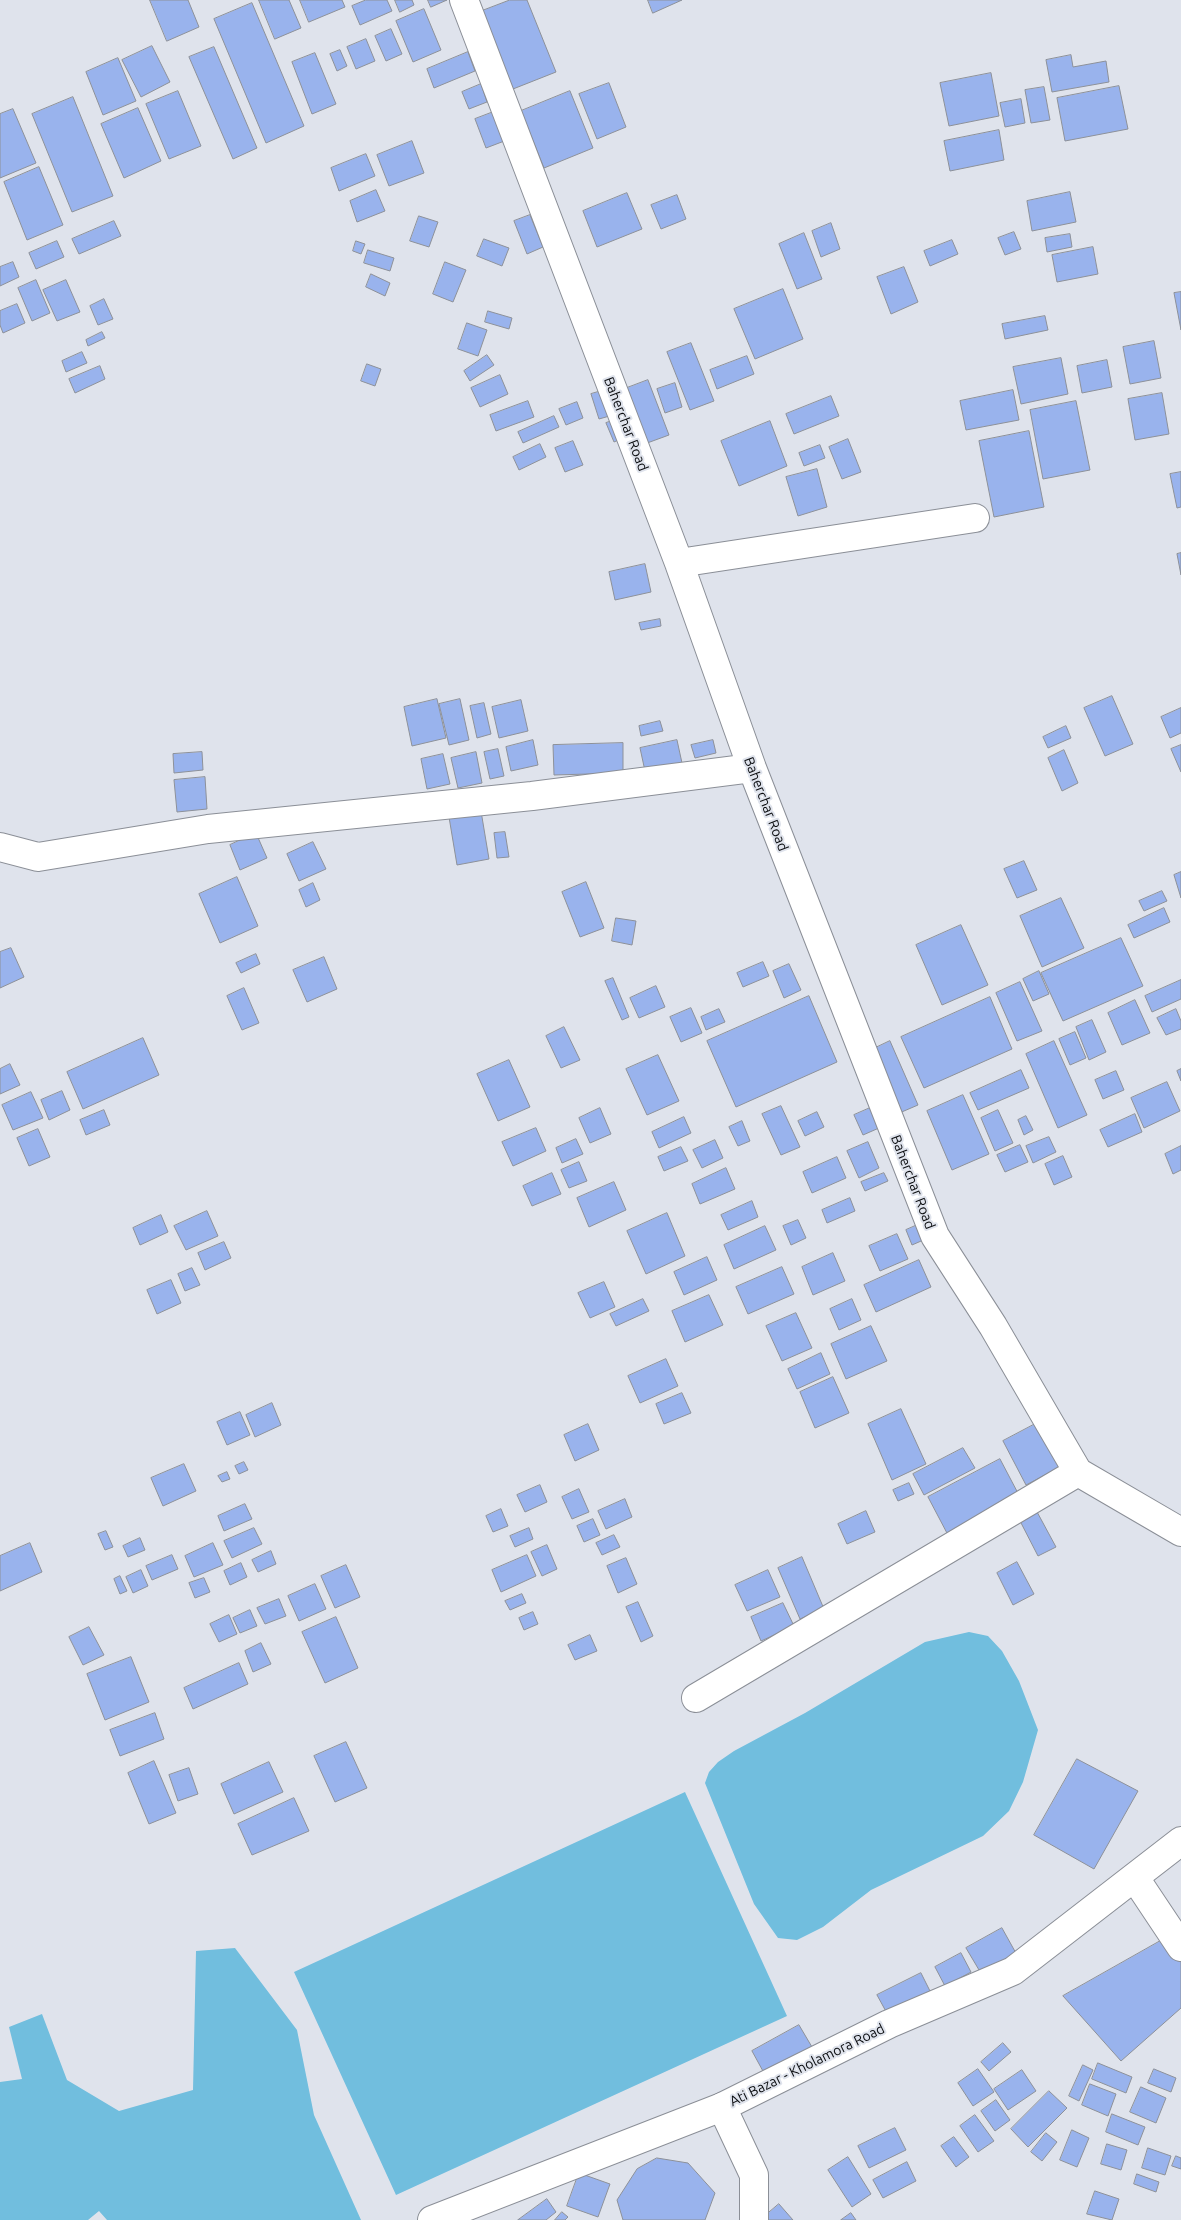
<!DOCTYPE html>
<style>
body{margin:0}
canvas{display:block;background:#dfe3ec}
</style>
<canvas width="1181" height="2220"></canvas>
<script>
const context = document.querySelector('canvas').getContext('2d');
context.lineJoin = 'round';
function fill(path, color) {
  context.fillStyle = color;
  context.fill(path, 'evenodd');
}
function stroke(path, color, width, dash) {
  context.strokeStyle = color;
  context.lineWidth = width;
  context.lineCap = dash ? 'butt' : 'round';
  context.setLineDash(dash || []);
  context.stroke(path);
}
function label(font, color, halo, rows, align = 'center') {
  context.font = font + ' Ubuntu,sans-serif';
  context.lineWidth = 4;
  context.setLineDash([]);
  context.textBaseline = 'middle';
  context.strokeStyle = halo;
  context.fillStyle = color;
  for (const [text, x, y, turn = 0] of rows) {
    context.save();
    context.translate(x, y);
    context.rotate((+turn || 0) * Math.PI / 180);
    context.textAlign = isNaN(turn) ? turn : align;
    if (halo) context.strokeText(text, 0, 0);
    context.fillText(text, 0, 0);
    context.restore();
  }
}
fill(new Path2D(`
 M969 1632 988 1636 1002 1651 1019 1681 1038 1730 1023 1782 1009 1811 983 1836 871 1890 823 1927 797 1940 778 1938 754 1904 705 1783 709 1772 718 1762 734 1751 805 1713 925 1642Z
 M685 1792 787 2016 396 2195 294 1972Z
 M235 1948 297 2030 314 2115 361 2220H107L99 2211 88 2220H0V2082L22 2079 9 2027 42 2014 67 2080 119 2111 193 2090 196 1951Z`), '#71bede');
const building = new Path2D(`
 M150 0H188L199 27 167 41Z
 M259 0H289L301 28 275 39Z
 M300 0H342L345 7 309 22Z
 M366 0H387L392 11 360 25 352 6Z
 M395 0H412L414 5 400 12Z
 M428 0H447L431 7Z
 M510 0H527L556 72 513 89 482 11Z
 M648 0H682L653 13Z
 M252 3 304 126 266 143 214 19Z
 M424 9 441 50 413 62 396 21Z
 M391 29 402 54 386 61 375 36Z
 M366 39 375 61 356 69 347 47Z
 M152 46 170 82 141 97 122 60Z
 M214 47 257 148 233 159 189 57Z
 M340 50 347 66 337 71 330 54Z
 M468 52 475 71 434 88 427 69Z
 M315 53 336 104 312 114 292 62Z
 M1071 55 1073 67 1106 61 1109 82 1052 92 1046 60Z
 M118 58 136 101 103 115 86 72Z
 M991 73 999 116 949 126 940 83Z
 M609 83 626 127 597 139 579 94Z
 M481 84 487 102 469 109 462 92Z
 M1119 86 1128 129 1065 141 1057 98Z
 M1044 87 1050 120 1031 123 1025 90Z
 M178 91 201 146 169 159 146 104Z
 M570 91 593 148 544 168 521 111Z
 M73 97 113 196 72 212 32 114Z
 M1021 99 1025 123 1005 127 1000 103Z
 M138 108 161 161 124 178 101 124Z
 M13 109 36 163 0 178V114Z
 M496 111 507 140 486 148 475 119Z
 M999 130 1004 160 950 171 944 141Z
 M412 141 424 173 389 186 377 155Z
 M366 154 375 176 339 191 331 168Z
 M39 167 63 225 27 240 4 182Z
 M376 190 385 211 357 222 350 201Z
 M1070 192 1076 222 1032 231 1027 201Z
 M627 193 642 229 597 247 583 211Z
 M677 195 686 219 661 229 651 205Z
 M530 215 543 247 527 254 514 221Z
 M419 216 438 222 429 247 410 241Z
 M114 221 121 236 79 254 72 239Z
 M831 223 840 249 821 257 812 231Z
 M1014 232 1021 249 1005 255 998 238Z
 M804 233 822 279 797 289 779 244Z
 M1070 234 1072 247 1047 252 1045 238Z
 M484 239 509 248 502 266 477 256Z
 M952 240 958 254 930 266 924 251Z
 M57 241 64 257 36 269 29 253Z
 M356 241 365 244 361 254 353 251Z
 M1093 247 1098 274 1057 282 1052 255Z
 M368 250 394 258 390 271 364 263Z
 M13 262 19 277 0 286V267Z
 M445 262 466 270 453 302 433 294Z
 M904 267 918 302 891 314 877 277Z
 M371 274 390 283 385 296 366 287Z
 M36 280 50 313 32 321 18 288Z
 M66 280 80 312 57 321 43 290Z
 M783 289 803 339 755 359 734 309Z
 M1181 292V330L1174 293Z
 M104 299 113 319 98 325 90 306Z
 M17 304 25 323 3 333 0 325V311Z
 M488 311 512 318 509 329 485 322Z
 M1045 316 1048 330 1005 339 1002 324Z
 M467 323 487 330 478 356 458 349Z
 M102 332 105 338 88 346 86 340Z
 M1154 341 1161 378 1130 384 1123 347Z
 M691 343 714 401 690 410 667 352Z
 M82 352 87 363 66 372 62 361Z
 M487 355 494 365 470 381 464 371Z
 M747 356 754 374 717 389 710 370Z
 M1061 358 1068 394 1021 404 1013 367Z
 M1107 360 1112 387 1082 393 1077 366Z
 M367 364 381 369 375 386 361 381Z
 M100 366 105 379 75 393 69 379Z
 M500 375 508 394 480 407 471 388Z
 M648 380 669 435 639 446 619 391Z
 M675 383 682 407 665 413 657 389Z
 M605 390 613 415 599 419 591 394Z
 M1013 390 1019 420 966 430 960 401Z
 M1162 393 1169 434 1135 440 1128 399Z
 M831 396 839 416 794 434 786 414Z
 M528 401 534 417 496 431 490 415Z
 M1076 401 1090 470 1043 479 1030 410Z
 M577 402 583 418 566 425 559 409Z
 M554 416 559 427 523 443 518 432Z
 M615 420 623 438 614 442 606 423Z
 M770 421 787 466 739 486 721 441Z
 M1029 431 1044 507 994 517 979 441Z
 M848 439 861 472 842 479 829 447Z
 M573 441 583 465 565 472 555 448Z
 M540 444 546 457 519 470 513 457Z
 M820 445 825 458 804 466 799 453Z
 M817 469 827 507 798 516 786 477Z
 M1181 472V507L1177 508 1170 474Z
 M1181 553V575L1177 554Z
 M645 564 651 592 615 600 609 572Z
 M660 619 661 626 641 630 639 623Z
 M1112 696 1133 744 1105 756 1084 708Z
 M437 699 446 738 412 746 404 707Z
 M460 699 469 740 449 745 439 704Z
 M521 700 528 731 499 738 492 707Z
 M484 703 491 734 477 738 470 706Z
 M1181 708V733L1170 738 1161 717Z
 M660 721 663 731 641 736 639 726Z
 M1066 726 1071 738 1048 748 1043 737Z
 M533 740 538 765 511 771 506 747Z
 M677 740 682 763 645 771 640 748Z
 M713 740 716 753 695 758 691 745Z
 M623 743V773L554 775 553 745Z
 M1181 745V772L1171 749Z
 M498 749 504 776 490 779 484 752Z
 M1064 750 1078 783 1062 791 1048 758Z
 M202 752 203 770 174 773 173 754Z
 M476 752 482 783 458 788 451 758Z
 M443 754 450 784 427 789 421 759Z
 M205 777 207 809 177 812 174 780Z
 M480 805 489 859 457 865 448 811Z
 M505 832 509 857 497 858 494 833Z
 M256 833 267 858 240 870 230 845Z
 M313 842 326 869 299 881 287 854Z
 M1024 861 1037 890 1017 898 1004 869Z
 M1181 872V898L1174 875Z
 M237 877 258 926 220 943 199 894Z
 M586 882 604 928 580 937 562 892Z
 M313 883 320 900 306 907 299 890Z
 M1162 891 1167 901 1144 911 1139 901Z
 M1061 898 1084 948 1042 967 1020 916Z
 M1164 908 1170 922 1134 938 1128 925Z
 M616 918 636 921 632 945 612 941Z
 M961 925 988 985 942 1005 916 945Z
 M1121 938 1143 986 1063 1021 1041 973Z
 M11 948 24 977 0 988V952Z
 M256 954 260 964 241 973 236 963Z
 M324 957 337 989 307 1002 293 970Z
 M763 962 769 976 743 987 737 973Z
 M789 964 801 990 784 998 773 971Z
 M1039 971 1049 994 1033 1001 1023 979Z
 M613 978 629 1017 622 1020 605 981Z
 M1181 980V999L1152 1012 1145 996Z
 M1020 982 1042 1031 1017 1041 996 993Z
 M656 986 665 1007 639 1018 630 998Z
 M244 988 259 1023 242 1030 227 996Z
 M809 996 837 1062 736 1107 707 1041Z
 M990 997 1012 1049 924 1088 901 1037Z
 M1135 1000 1150 1033 1122 1045 1108 1013Z
 M691 1008 702 1033 681 1042 670 1017Z
 M719 1009 725 1022 706 1030 701 1017Z
 M1176 1009 1181 1021V1029L1166 1035 1157 1018Z
 M1092 1020 1106 1052 1089 1060 1076 1027Z
 M564 1027 580 1060 561 1068 546 1036Z
 M1075 1032 1086 1058 1070 1065 1059 1039Z
 M143 1038 159 1075 83 1109 67 1072Z
 M890 1041 918 1105 897 1114 869 1051Z
 M1054 1041 1087 1115 1058 1128 1026 1054Z
 M658 1055 679 1101 647 1115 626 1069Z
 M509 1060 530 1107 498 1121 477 1074Z
 M10 1064 20 1085 0 1094V1069Z
 M1181 1069V1081L1177 1071Z
 M1021 1070 1029 1088 978 1110 970 1093Z
 M1116 1071 1124 1090 1103 1099 1095 1080Z
 M1167 1082 1180 1111 1144 1128 1131 1098Z
 M62 1091 70 1110 49 1120 41 1100Z
 M31 1092 43 1118 13 1130 2 1105Z
 M963 1095 989 1154 952 1170 927 1111Z
 M781 1106 800 1147 781 1155 762 1114Z
 M600 1108 611 1134 590 1143 579 1118Z
 M870 1108 879 1128 863 1135 854 1115Z
 M104 1110 110 1125 86 1135 80 1120Z
 M998 1110 1013 1143 995 1151 981 1118Z
 M817 1112 824 1127 805 1136 798 1121Z
 M1135 1114 1142 1132 1108 1147 1100 1130Z
 M1026 1116 1033 1130 1024 1135 1018 1120Z
 M684 1117 691 1133 659 1148 652 1132Z
 M742 1121 750 1141 738 1146 729 1127Z
 M536 1128 546 1151 513 1166 502 1142Z
 M38 1129 50 1157 29 1166 17 1138Z
 M1049 1137 1056 1152 1033 1163 1026 1146Z
 M576 1139 583 1154 562 1163 556 1148Z
 M715 1140 723 1158 702 1168 693 1150Z
 M868 1142 879 1168 859 1178 847 1151Z
 M1020 1145 1028 1162 1005 1172 997 1155Z
 M1181 1146V1170L1173 1174 1165 1154Z
 M681 1147 688 1161 664 1171 658 1157Z
 M1063 1156 1072 1177 1054 1185 1045 1164Z
 M837 1157 846 1178 812 1193 803 1172Z
 M579 1162 587 1181 569 1188 561 1170Z
 M726 1168 735 1189 700 1204 692 1184Z
 M552 1173 561 1194 532 1206 523 1186Z
 M884 1173 888 1181 865 1191 861 1182Z
 M614 1182 626 1210 589 1227 577 1198Z
 M850 1198 855 1211 827 1223 822 1210Z
 M752 1201 758 1217 728 1230 721 1215Z
 M207 1211 218 1236 186 1250 174 1226Z
 M667 1213 685 1256 646 1274 627 1231Z
 M161 1215 168 1232 140 1245 133 1228Z
 M798 1220 806 1238 791 1245 783 1226Z
 M922 1223 928 1238 912 1245 906 1230Z
 M765 1226 776 1250 734 1269 724 1245Z
 M897 1234 908 1259 880 1271 869 1246Z
 M224 1242 231 1258 205 1270 198 1253Z
 M833 1253 845 1281 813 1295 802 1267Z
 M707 1257 717 1280 684 1295 674 1272Z
 M919 1260 931 1287 876 1312 864 1285Z
 M782 1267 794 1294 748 1314 736 1287Z
 M192 1268 200 1285 185 1291 178 1274Z
 M171 1280 181 1303 157 1314 147 1290Z
 M604 1282 615 1307 590 1318 578 1293Z
 M709 1295 723 1325 685 1342 672 1311Z
 M643 1299 649 1311 616 1326 610 1314Z
 M852 1299 861 1320 839 1330 830 1309Z
 M796 1313 812 1348 782 1361 766 1326Z
 M871 1326 887 1361 846 1379 831 1344Z
 M821 1353 830 1374 797 1389 788 1369Z
 M666 1359 678 1386 640 1403 628 1376Z
 M833 1377 849 1413 815 1428 800 1392Z
 M682 1393 691 1413 664 1424 656 1404Z
 M272 1403 281 1425 255 1437 246 1415Z
 M901 1409 926 1464 892 1480 868 1424Z
 M240 1412 250 1435 227 1445 217 1422Z
 M1039 1422 1062 1466 1026 1485 1003 1441Z
 M588 1424 599 1450 575 1461 564 1435Z
 M963 1448 975 1468 924 1495 913 1474Z
 M1000 1459 1020 1497 948 1535 928 1497Z
 M244 1462 248 1470 239 1474 235 1466Z
 M184 1464 196 1491 163 1506 151 1478Z
 M227 1472 230 1479 222 1482 218 1476Z
 M909 1483 914 1494 898 1501 893 1490Z
 M540 1485 547 1502 525 1512 517 1495Z
 M579 1489 589 1512 572 1519 562 1497Z
 M625 1499 632 1517 606 1529 598 1511Z
 M245 1504 252 1519 224 1531 218 1516Z
 M501 1509 508 1526 493 1532 486 1516Z
 M1036 1510 1056 1547 1038 1556 1019 1519Z
 M866 1511 875 1532 847 1544 838 1524Z
 M593 1519 600 1535 584 1542 577 1526Z
 M254 1528 262 1544 232 1558 224 1541Z
 M529 1528 533 1539 515 1547 510 1536Z
 M106 1531 113 1547 105 1550 98 1534Z
 M614 1535 620 1547 602 1555 596 1543Z
 M140 1538 145 1550 128 1557 123 1546Z
 M30 1543 42 1572 0 1591V1556Z
 M213 1543 223 1565 194 1577 185 1556Z
 M547 1545 557 1569 542 1576 531 1552Z
 M271 1551 276 1564 258 1572 252 1560Z
 M172 1555 178 1569 152 1580 146 1566Z
 M527 1555 536 1576 501 1592 492 1570Z
 M802 1557 824 1609 800 1619 778 1568Z
 M626 1558 637 1584 618 1593 607 1566Z
 M1017 1562 1034 1594 1013 1605 997 1573Z
 M241 1563 247 1577 230 1585 224 1571Z
 M346 1565 360 1597 335 1608 321 1576Z
 M141 1570 148 1586 133 1593 126 1577Z
 M768 1570 780 1597 747 1611 735 1585Z
 M120 1576 127 1591 120 1594 114 1579Z
 M204 1578 210 1592 195 1598 189 1583Z
 M315 1584 326 1609 299 1621 288 1596Z
 M522 1594 526 1603 510 1610 505 1601Z
 M279 1599 286 1616 265 1624 257 1608Z
 M638 1602 653 1636 641 1642 626 1607Z
 M783 1603 794 1626 761 1641 751 1617Z
 M250 1610 257 1626 240 1633 233 1618Z
 M533 1612 538 1624 524 1630 519 1618Z
 M229 1615 237 1634 219 1642 210 1624Z
 M336 1617 358 1668 325 1683 302 1632Z
 M89 1627 104 1655 83 1665 69 1637Z
 M590 1635 597 1651 575 1660 568 1645Z
 M261 1643 271 1664 253 1672 245 1651Z
 M131 1657 149 1702 105 1720 87 1674Z
 M239 1663 248 1684 193 1709 184 1688Z
 M155 1713 164 1739 120 1756 110 1730Z
 M346 1742 367 1788 335 1802 314 1756Z
 M1077 1759 1138 1791 1094 1869 1034 1835Z
 M154 1761 176 1813 149 1824 128 1773Z
 M269 1762 283 1792 234 1814 221 1784Z
 M189 1768 198 1794 178 1801 169 1775Z
 M294 1798 309 1831 252 1855 238 1824Z
 M1002 1928 1017 1955 982 1975 966 1948Z
 M1171 1935 1181 1951V2008L1121 2061 1063 1996Z
 M961 1953 971 1972 945 1986 935 1967Z
 M921 1973 932 1995 889 2017 877 1995Z
 M799 2025 812 2047 764 2073 752 2051Z
 M1003 2043 1011 2052 989 2071 981 2062Z
 M1098 2063 1132 2077 1126 2093 1092 2079Z
 M1083 2065 1093 2070 1079 2101 1069 2096Z
 M978 2069 994 2092 973 2106 958 2083Z
 M1154 2069 1176 2078 1171 2092 1148 2083Z
 M1022 2070 1036 2091 1008 2110 994 2089Z
 M1090 2084 1116 2094 1108 2116 1082 2105Z
 M1141 2087 1166 2098 1156 2123 1130 2112Z
 M1049 2091 1067 2108 1028 2147 1011 2129Z
 M996 2100 1010 2120 995 2131 981 2111Z
 M1112 2114 1145 2127 1138 2145 1106 2132Z
 M975 2115 994 2141 978 2152 960 2126Z
 M895 2128 906 2150 869 2168 858 2146Z
 M1072 2130 1089 2138 1077 2167 1060 2160Z
 M1046 2133 1057 2142 1042 2161 1031 2152Z
 M954 2137 969 2157 956 2167 941 2146Z
 M1107 2144 1127 2150 1121 2170 1101 2164Z
 M1148 2148 1171 2156 1165 2175 1142 2168Z
 M1176 2156 1181 2158V2169L1172 2166Z
 M848 2157 871 2194 852 2207 828 2170Z
 M657 2158 688 2163 715 2193 705 2220H623L617 2200 637 2169Z
 M907 2162 916 2181 883 2198 873 2180Z
 M579 2173 610 2184 598 2217 567 2206Z
 M1137 2174 1159 2182 1156 2192 1134 2184Z
 M1095 2191 1119 2199 1112 2220 1087 2214Z
 M547 2199 556 2212 546 2220H518Z
 M779 2204 793 2220H760Z
 M562 2212 568 2217 565 2220H555Z
 M851 2213 856 2220H841Z`);
fill(building, '#99b3ed');
stroke(building, '#8d9199', 1);
const minor = new Path2D(`
 M464 0 679 563 752 768 935 1236 993 1326 1078 1472 1181 1532
 M679 563 975 518
 M0 847 38 857 208 829 532 796 752 768
 M696 1698 1078 1472
 M1135 1878 1181 1947
 M722 2107 754 2175V2220`);
const major = new Path2D(`
 M432 2220 722 2107 889 2024 1013 1971 1181 1841`);
stroke(minor, '#8b8f97', 30);
stroke(major, '#8b8f97', 30);
stroke(minor, '#fff', 28);
stroke(major, '#fff', 28);
label('14px', '#0a0c0f', '#dfe3ec', [
 ["Baherchar Road",626,424,69],
 ["Baherchar Road",766,804,69],
 ["Baherchar Road",913,1182,69],
 ["Ati Bazar - Kholamora Road",807,2065,-26]
]);
</script>
